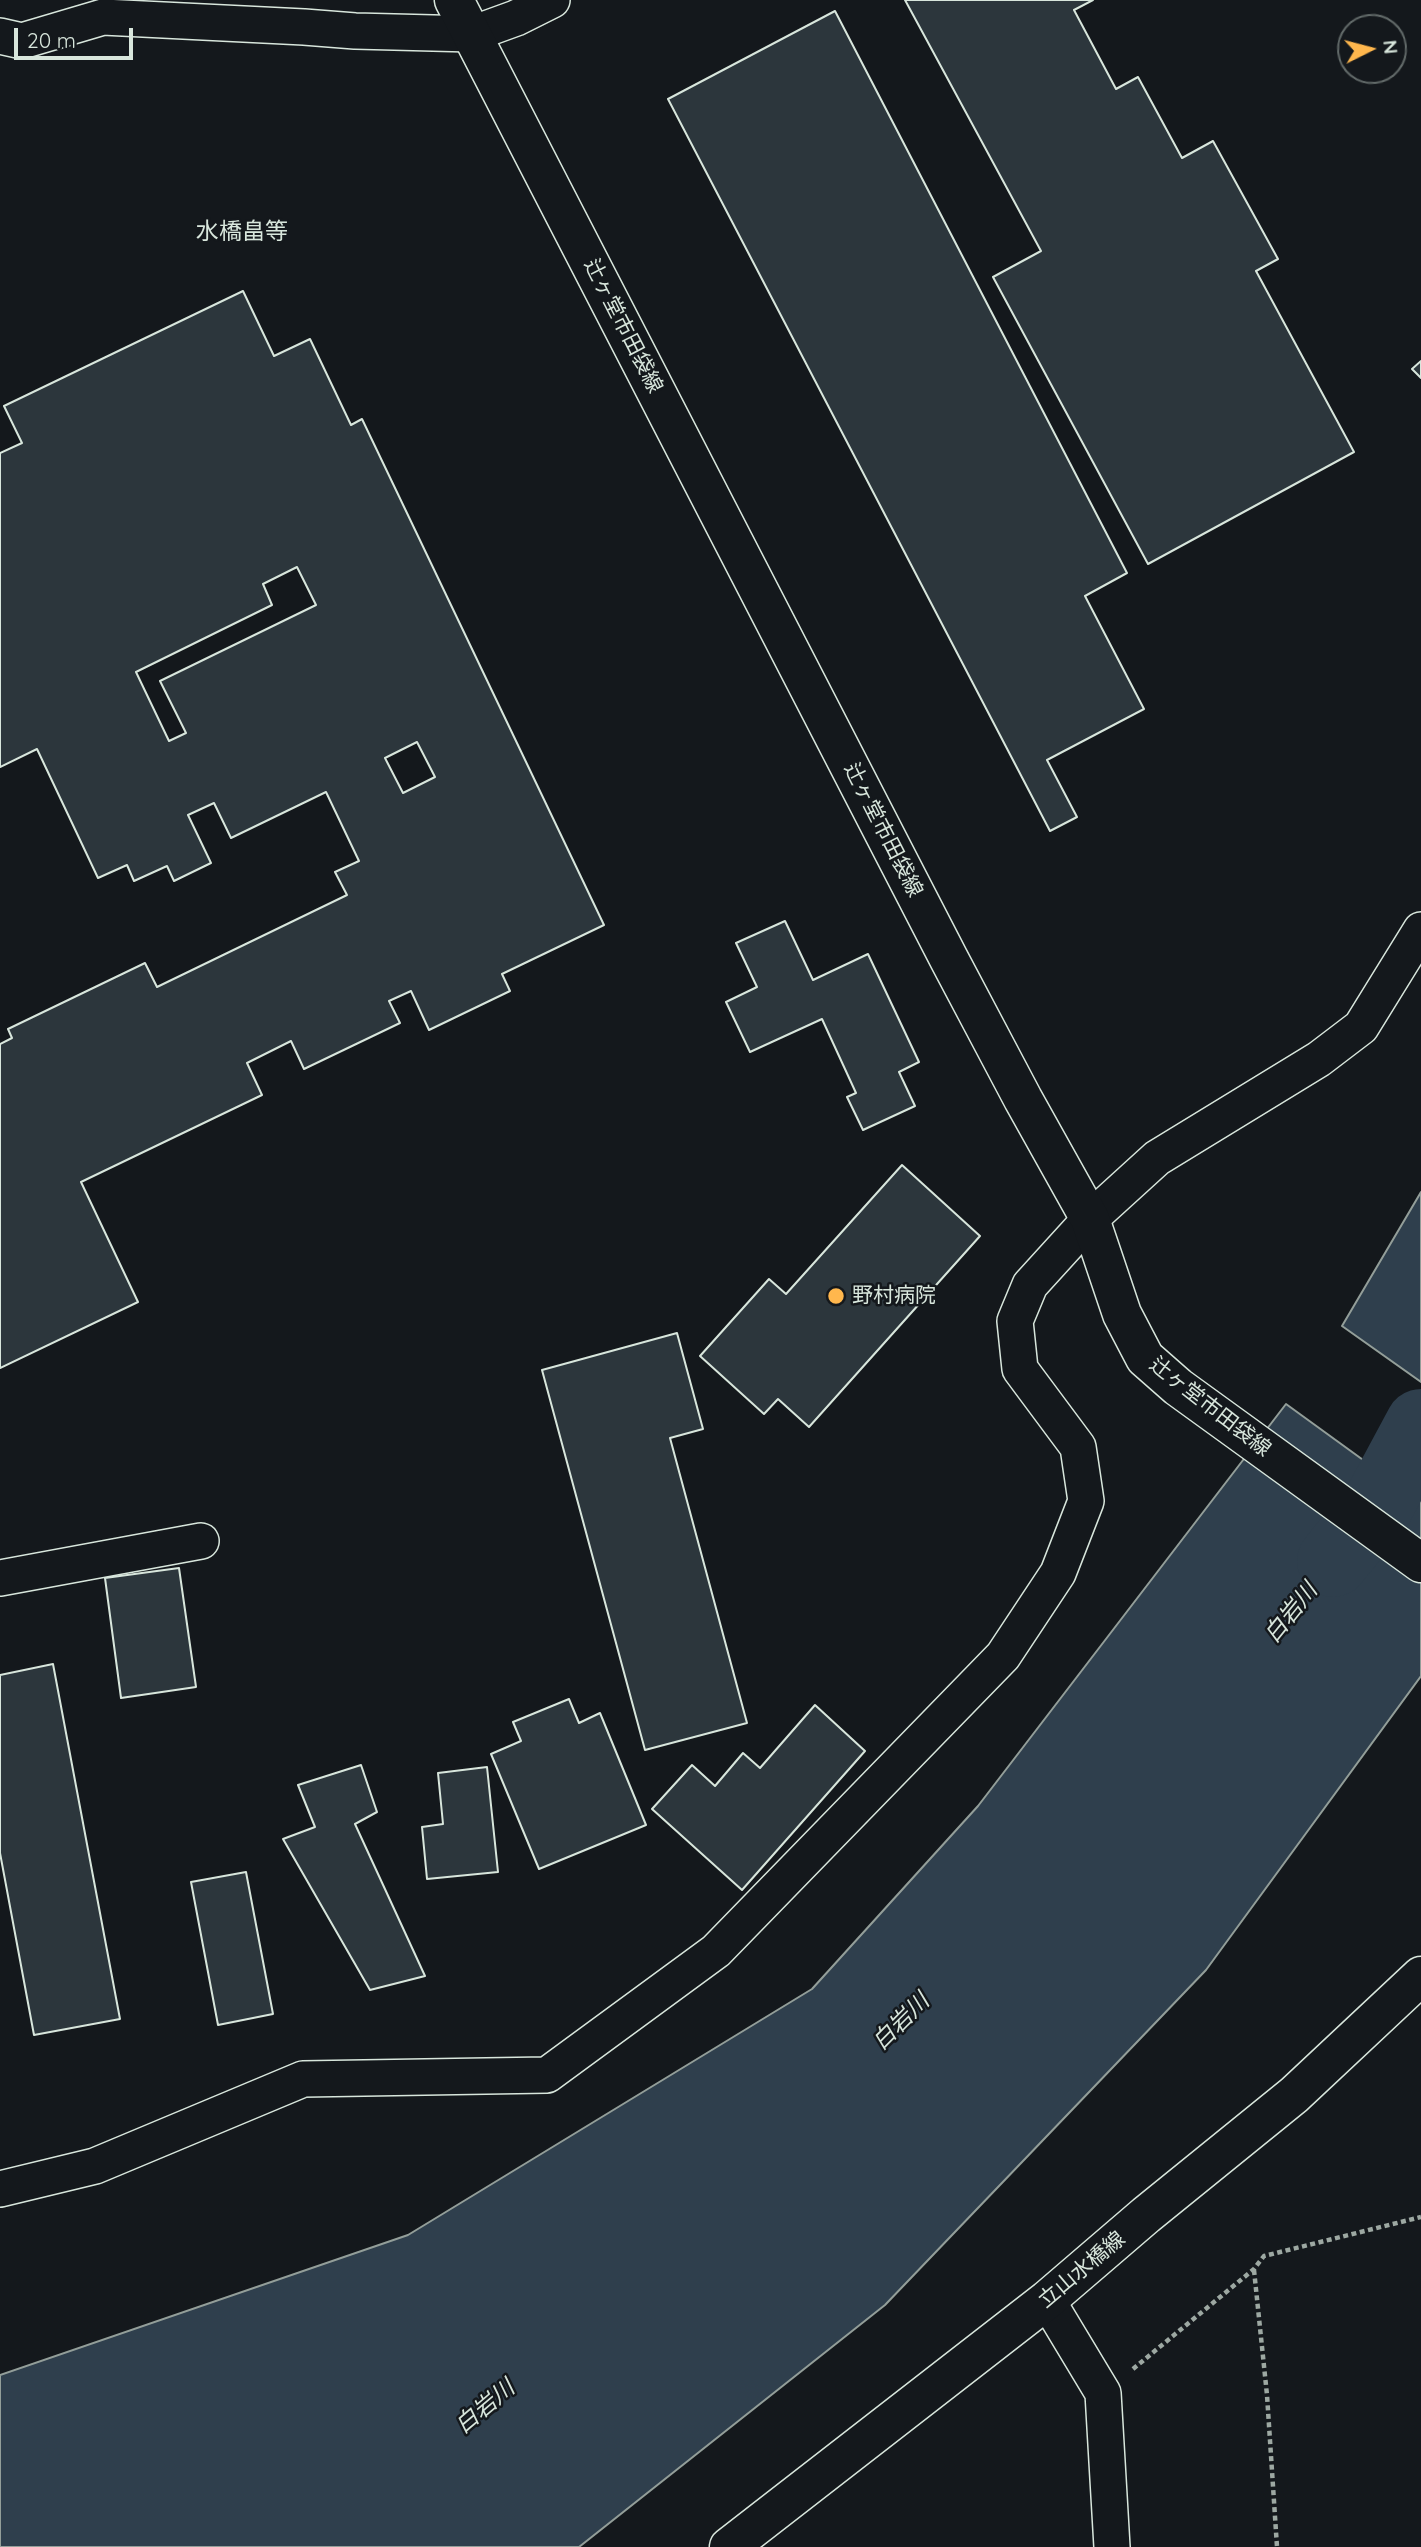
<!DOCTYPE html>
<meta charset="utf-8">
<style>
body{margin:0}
#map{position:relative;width:1421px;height:2547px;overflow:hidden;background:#14181c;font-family:Quicksand,sans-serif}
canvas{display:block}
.north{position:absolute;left:1337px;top:14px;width:70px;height:70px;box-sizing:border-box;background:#14181c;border:2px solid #626a69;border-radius:50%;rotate:84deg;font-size:19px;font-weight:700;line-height:28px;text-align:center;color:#d8e6dc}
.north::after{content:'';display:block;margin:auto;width:24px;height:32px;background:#ffb74d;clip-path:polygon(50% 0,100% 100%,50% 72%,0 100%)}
.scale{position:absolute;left:14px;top:28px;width:119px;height:32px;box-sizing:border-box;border:4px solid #d8e6dc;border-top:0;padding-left:9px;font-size:21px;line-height:24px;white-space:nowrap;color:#d8e6dc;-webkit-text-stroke:5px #14181c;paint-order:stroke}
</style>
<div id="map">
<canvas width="1421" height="2547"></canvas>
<div class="north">N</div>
<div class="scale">20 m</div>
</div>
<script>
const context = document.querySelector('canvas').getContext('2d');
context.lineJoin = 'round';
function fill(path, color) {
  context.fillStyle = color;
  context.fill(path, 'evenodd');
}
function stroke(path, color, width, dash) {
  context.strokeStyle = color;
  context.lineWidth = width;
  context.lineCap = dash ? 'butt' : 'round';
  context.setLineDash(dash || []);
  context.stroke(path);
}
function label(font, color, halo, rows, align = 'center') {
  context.font = font + ' Quicksand,"Noto Sans JP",sans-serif';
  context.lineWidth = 5;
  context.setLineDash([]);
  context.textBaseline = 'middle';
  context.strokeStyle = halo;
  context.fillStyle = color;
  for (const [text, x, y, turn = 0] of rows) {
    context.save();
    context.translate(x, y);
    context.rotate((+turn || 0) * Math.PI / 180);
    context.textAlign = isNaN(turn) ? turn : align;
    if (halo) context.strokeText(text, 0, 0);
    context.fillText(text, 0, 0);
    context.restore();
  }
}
const water = new Path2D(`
 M1421 1192V1382L1342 1326Z
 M1286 1404 1421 1502V1676L1206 1970 885 2305 579 2547H0V2375L408 2235 812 1989 978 1806Z`);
fill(water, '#2f3f4d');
stroke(water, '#939e99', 2);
stroke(new Path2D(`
 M1333 1561 1378 1505 1421 1425`), '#2f3f4d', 72);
const building = new Path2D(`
 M905 0H1093L1074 10 1116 89 1138 77 1182 158 1213 141 1278 259 1256 271 1354 452 1148 564 993 277 1041 251Z
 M835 11 1127 573 1085 596 1144 709 1047 760 1077 817 1050 831 668 99Z
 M243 291 274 356 310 339 351 425 362 419 604 925 502 974 510 991 429 1030 411 991 389 1001 400 1023 304 1069 291 1041 247 1063 262 1095 81 1182 138 1302 0 1368V1044L12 1038 8 1029 145 963 157 987 347 895 335 872 359 861 326 792 231 838 214 803 188 815 211 863 174 881 167 866 134 881 127 865 98 878 37 749 0 767V453L22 443 4 406ZM297 567 316 605 160 681 186 733 169 741 136 672 272 605 263 584ZM417 742 435 777 403 793 385 758Z
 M1421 361V378L1412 369Z
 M785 921 813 980 868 954 919 1062 899 1072 915 1106 863 1130 847 1097 856 1093 822 1019 750 1052 726 1002 757 987 736 943Z
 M902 1165 980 1236 809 1427 778 1399 764 1414 700 1356 769 1279 786 1294Z
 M677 1333 703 1429 670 1438 747 1723 645 1750 542 1370Z
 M179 1568 196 1687 121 1698 105 1578Z
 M53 1664 120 2019 34 2035 0 1853V1675Z
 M569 1699 579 1723 600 1713 646 1825 539 1869 491 1754 521 1741 513 1722Z
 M815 1705 865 1751 742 1890 652 1809 692 1765 715 1786 743 1753 760 1768Z
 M361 1765 377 1812 355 1824 425 1976 370 1990 283 1839 315 1827 298 1785Z
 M487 1767 498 1872 427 1879 422 1827 443 1824 438 1773Z
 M246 1872 273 2014 218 2025 191 1882Z`);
fill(building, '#2c363c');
stroke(building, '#d8e6dc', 2);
const minor = new Path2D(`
 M0 36 22 41 103 17 304 27 355 31 472 34 516 18 552 0
 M0 1578 201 1541
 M0 2189 95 2166 303 2079 547 2075 716 1951 1003 1656 1058 1573 1086 1501 1078 1447 1020 1369 1015 1321 1030 1285 1090 1219 1157 1158 1319 1059 1361 1027 1421 930
 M1047 2300 1103 2393 1112 2547`);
const secondary = new Path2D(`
 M454 0 949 959 1023 1099 1090 1219 1122 1314 1145 1358 1178 1387 1421 1563`);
const primary = new Path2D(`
 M729 2547 1047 2300 1146 2215 1294 2095 1421 1976`);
stroke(minor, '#d8e6dc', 38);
stroke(secondary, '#d8e6dc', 41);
stroke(primary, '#d8e6dc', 41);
stroke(new Path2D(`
 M1254 2270 1267 2395 1277 2547
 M1133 2369 1254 2269 1264 2256 1421 2217`), '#9da8a2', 4.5, [5, 3.5]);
stroke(minor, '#14181c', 35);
stroke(secondary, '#14181c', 38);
stroke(primary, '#14181c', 38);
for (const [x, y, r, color] of [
 [836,1296,9,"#ffb74d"]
]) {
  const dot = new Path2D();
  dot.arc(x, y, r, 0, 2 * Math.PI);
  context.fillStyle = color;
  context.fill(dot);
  stroke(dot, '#14181c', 2.5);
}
label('21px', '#d8e6dc', '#14181c', [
 ["辻ヶ堂市田袋線",623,326,63],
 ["辻ヶ堂市田袋線",883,830,63],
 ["辻ヶ堂市田袋線",1210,1407,38],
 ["立山水橋線",1082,2270,-40]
]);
label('21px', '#d8e6dc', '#14181c', [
 ["野村病院",852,1296]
], 'left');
label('23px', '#d8e6dc', '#14181c', [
 ["水橋畠等",242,232]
]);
label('italic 23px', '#d8e6dc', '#14181c', [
 ["白岩川",1291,1613,-51],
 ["白岩川",901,2022,-45],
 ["白岩川",485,2407,-40]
]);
</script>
